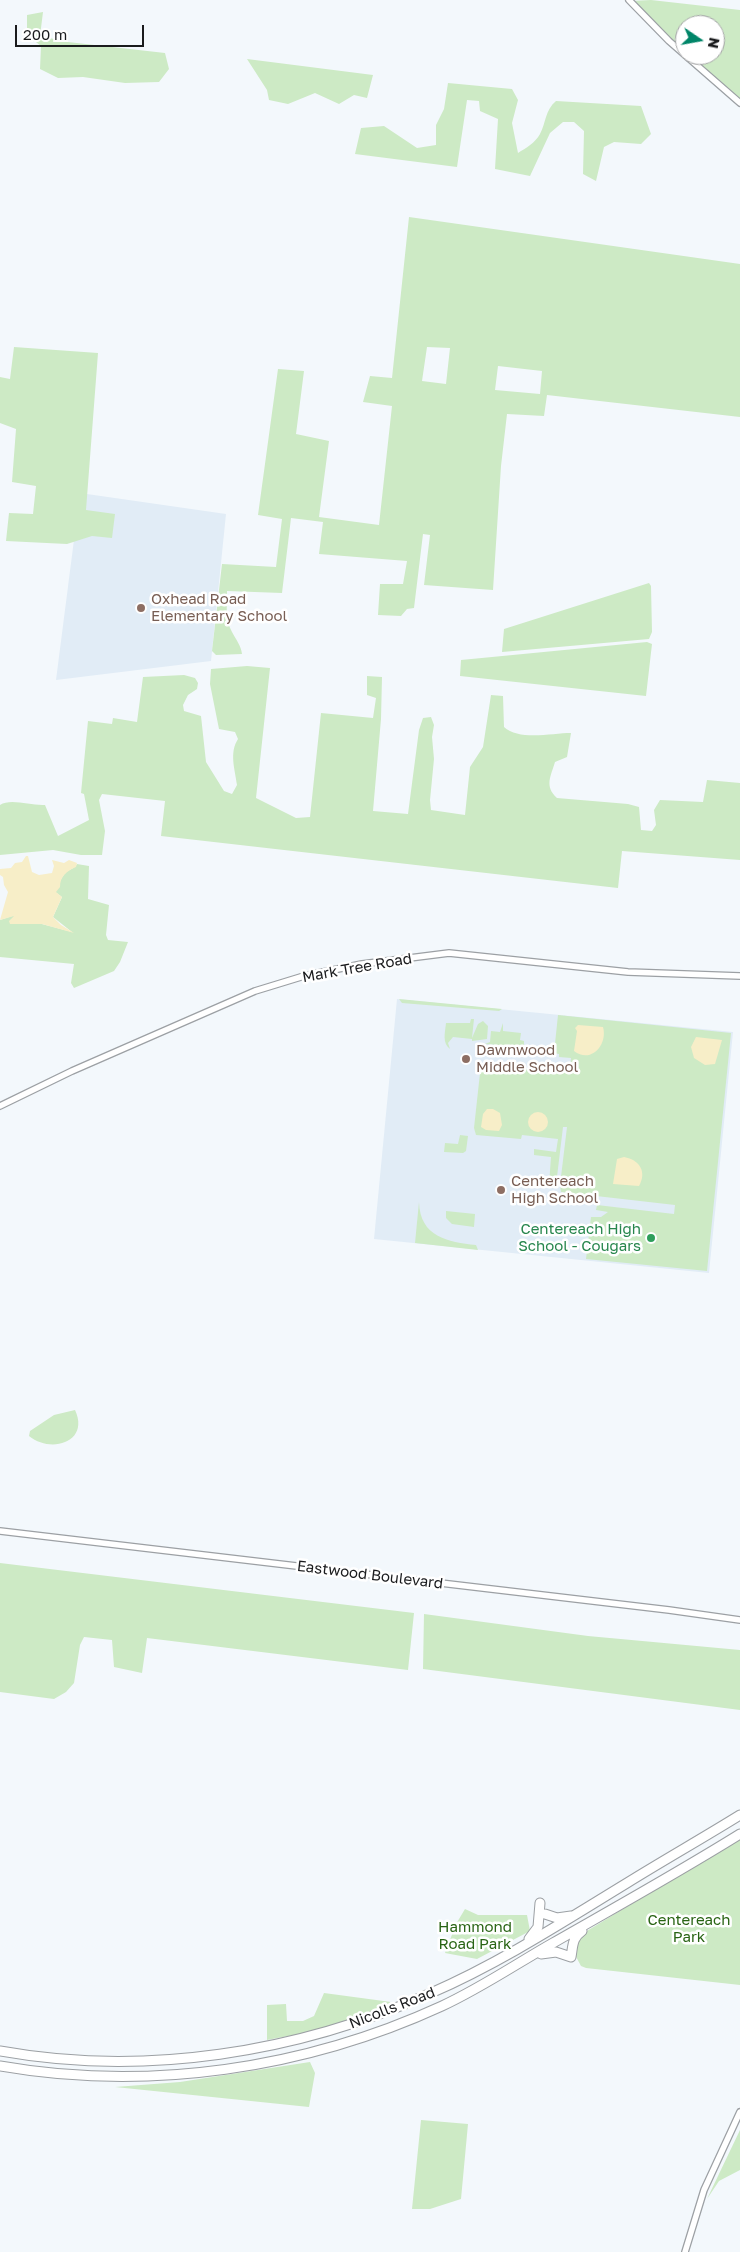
<!DOCTYPE html>
<style>
body{margin:0}
#map{position:relative;width:740px;height:2252px;overflow:hidden;background:#f3f8fc;font-family:"Golos Text",sans-serif}
canvas{display:block}
.north{position:absolute;left:675px;top:15px;width:50px;height:50px;box-sizing:border-box;background:#fff;border:1px solid #a3a4a5;border-radius:50%;rotate:102deg;font-size:14px;font-weight:700;line-height:20px;text-align:center;color:#1a1b1d}
.north::after{content:'';display:block;margin:auto;width:18px;height:22px;background:#008568;clip-path:polygon(50% 0,100% 100%,50% 72%,0 100%)}
.scale{position:absolute;left:15px;top:25px;width:129px;height:22px;box-sizing:border-box;border:2px solid #1a1b1d;border-top:0;padding-left:6px;font-size:15px;line-height:18px;white-space:nowrap;color:#1a1b1d;-webkit-text-stroke:4px #fff;paint-order:stroke}
</style>
<div id="map">
<canvas width="740" height="2252"></canvas>
<div class="north">N</div>
<div class="scale">200 m</div>
</div>
<script>
const context = document.querySelector('canvas').getContext('2d');
context.lineJoin = 'round';
function fill(path, color) {
  context.fillStyle = color;
  context.fill(path, 'evenodd');
}
function stroke(path, color, width, dash) {
  context.strokeStyle = color;
  context.lineWidth = width;
  context.lineCap = dash ? 'butt' : 'round';
  context.setLineDash(dash || []);
  context.stroke(path);
}
function label(font, color, halo, rows, align = 'center') {
  context.font = font + ' "Golos Text",sans-serif';
  context.lineWidth = 5;
  context.setLineDash([]);
  context.textBaseline = 'middle';
  context.strokeStyle = halo;
  context.fillStyle = color;
  for (const [text, x, y, turn = 0] of rows) {
    context.save();
    context.translate(x, y);
    context.rotate((+turn || 0) * Math.PI / 180);
    context.textAlign = isNaN(turn) ? turn : align;
    if (halo) context.strokeText(text, 0, 0);
    context.fillText(text, 0, 0);
    context.restore();
  }
}
fill(new Path2D(`
 M80 493 226 514 211 661 56 680Z
 M397 999 733 1032 709 1273 374 1239Z`), '#e1ecf6');
fill(new Path2D(`
 M651 0 740 10V102L689 55H715V25H685V51L631 1Z
 M43 12 40 36 68 42 165 53 169 69 159 82 125 83 83 77 58 78 40 69 41 46 27 35V15Z
 M247 59 373 75 367 98 354 95 339 104 315 93 288 104 269 100 267 90Z
 M448 83 512 89 518 100 512 123 518 153C526 148 535 143 540 134 546 123 545 110 556 101L641 106 651 134 641 144 614 142 604 147 596 181 583 174 584 131 574 122H563L550 133 530 176 495 169 498 119 480 111 479 101 467 100 457 167 355 154 361 128 384 126 417 148 436 145V125L444 109Z
 M409 217 740 264V417L547 395 544 416 507 414 501 466 493 590 424 585 430 535 423 534 414 608 407 609 401 616 378 615 380 584H403L407 561 319 554 323 522 291 518 282 593 227 591C227 605 225 620 232 632 236 640 241 645 242 654L216 655 212 651 222 564 276 567 282 519 258 515 278 369 304 371 296 434 329 441 319 517 379 525 392 406 363 402 370 376 392 378ZM427 347 450 348 446 384 422 381ZM498 366 542 371 540 394 495 390Z
 M14 347 98 353 86 510 115 514 112 538 92 536 67 544 6 541 9 513 33 514 36 486 12 482 16 429 0 423V377L10 379Z
 M649 583 651 586 652 632 649 639 502 652 504 629Z
 M647 642 652 644 646 696 460 676 461 660Z
 M247 666 270 668 256 798 296 818 310 817 321 713 373 718 376 698 367 695V676L382 677 381 719 373 811 408 814 419 730 423 718 431 717 434 725 432 737 434 759 430 800 431 810 465 815 470 767 483 747 491 695 503 696 504 727C519 741 552 733 571 733L567 757 555 762C551 776 544 786 557 798L628 804 639 807 641 830 652 831 656 825 654 810 660 800 703 802 707 780 740 783V860L622 851 618 888 161 836 165 801 102 794 99 800 105 831 102 855H81L53 850 0 855V805C11 798 31 806 45 805L58 836 89 820 84 794 81 793 88 721 112 724 113 718 137 722 143 677 184 675 195 678 198 683 197 689 188 695 183 705 184 711 201 716 206 762 224 791 232 794 237 785C235 769 229 753 238 739L235 732 219 729 210 684 211 669Z
 M77 864 89 866 88 899 109 905 106 935 108 940 128 942 120 962 114 971 74 988 71 983 74 964 0 957V920L15 915 10 924H42L72 932 53 917 62 897 55 892C58 886 61 877 66 872 70 869 74 869 77 864Z
 M399 999 502 1009 499 1011 402 1003Z
 M558 1015 731 1033 707 1271 586 1259 591 1217H601L608 1212 596 1210 597 1205 674 1214 675 1205 561 1192 560 1185 567 1127H563L556 1185H549L551 1157 534 1155V1149L556 1152 558 1139 522 1135 521 1139 476 1135 474 1128 481 1064 551 1072 556 1071V1068L570 1069 571 1058 559 1057V1054L554 1053Z
 M471 1019H474L472 1038 478 1024 483 1021 488 1026 487 1039 472 1041V1039L453 1037 448 1043 450 1049C442 1043 445 1033 446 1023H470Z
 M503 1023V1031L521 1033 520 1040 524 1041V1047L485 1044 490 1042 491 1031 500 1032Z
 M460 1135 468 1136 466 1151 463 1153 444 1152 445 1143 458 1144Z
 M419 1202C420 1237 448 1242 476 1245L478 1250 415 1243Z
 M446 1211 475 1214 474 1227 452 1224 446 1218Z
 M75 1410C90 1442 51 1454 29 1436L30 1431 54 1415Z
 M0 1563 414 1613 408 1670 147 1638 142 1673 114 1667 112 1640 84 1637 80 1645 74 1683 66 1692 54 1699 0 1692Z
 M424 1614 588 1636 740 1650V1710L423 1669Z
 M740 1838V1985L586 1968 581 1966 574 1953 577 1937Z
 M465 1909 478 1915H527L530 1931 477 1959 445 1953 456 1924Z
 M324 1993 391 2002C356 2027 308 2032 267 2040V2005L286 2004 287 2021H303L314 2016Z
 M310 2062 315 2073 309 2107 115 2087 180 2082Z
 M421 2120 468 2124 461 2199 430 2209H412Z
 M740 2130V2170L719 2181 707 2199Z`), '#cdeac5');
fill(new Path2D(`
 M26 856H28L32 872 39 875 52 873 54 866 52 860 64 863 69 860 77 863 76 867C67 871 60 876 60 887L56 892 62 897 53 917 61 925 74 933 42 924H10L9 921 14 916 0 920 8 892 4 885 3 877 0 875V869L11 868 15 863 22 862Z
 M578 1025 603 1027C608 1045 591 1064 574 1051L577 1031 575 1028Z
 M696 1037 722 1040 715 1064 705 1065 694 1058 691 1047Z
 M487 1109H493L500 1113 502 1125 499 1131 486 1130 481 1127 483 1114Z
 M528 1122a10 10 0 1 1 20 0a10 10 0 1 1-20 0Z
 M624 1157C640 1160 647 1172 639 1186L613 1184 617 1159Z`), '#f7eec8');
const minor = new Path2D(`
 M629 0 669 41 740 103
 M0 1106 72 1071 255 991 304 976 362 964 449 953 628 972 740 976
 M0 1531 669 1610 740 1620
 M685 2252 704 2190 740 2112`);
const highway = new Path2D(`
 M545 1914 557 1918 571 1916
 M529 1939 538 1927 540 1903
 M541 1954 556 1952 571 1957C573 1946 572 1938 582 1931
 M0 2051C144 2077 298 2053 431 1993 500 1963 563 1922 627 1883 664 1860 703 1838 740 1815
 M0 2066C148 2092 305 2069 442 2006 481 1988 516 1964 553 1943 616 1907 679 1872 740 1834`);
stroke(minor, '#9ca0a4', 8);
stroke(highway, '#9ca0a4', 11);
stroke(minor, '#fff', 5.5);
stroke(highway, '#fff', 9);
for (const [x, y, r, color] of [
 [141,608,5,"#8d6e63"],
 [466,1059,5,"#8d6e63"],
 [501,1190,5,"#8d6e63"],
 [651,1238,5,"#2e9e5b"]
]) {
  const dot = new Path2D();
  dot.arc(x, y, r, 0, 2 * Math.PI);
  context.fillStyle = color;
  context.fill(dot);
  stroke(dot, '#fff', 2);
}
label('15px', '#785e54', '#fff', [
 ["Oxhead Road",151,599],
 ["Elementary School",151,616],
 ["Dawnwood",476,1050],
 ["Middle School",476,1067],
 ["Centereach",511,1181],
 ["High School",511,1198]
], 'left');
label('15px', '#1a1b1d', '#fff', [
 ["Mark Tree Road",357,968,-10],
 ["Eastwood Boulevard",370,1575,7],
 ["Nicolls Road",392,2008,-21]
]);
label('15px', '#27864d', '#fff', [
 ["Centereach High",641,1229],
 ["School - Cougars",641,1246]
], 'right');
label('15px', '#296414', '#fff', [
 ["Centereach",689,1920],
 ["Park",689,1937],
 ["Hammond",475,1927],
 ["Road Park",475,1944]
]);
</script>
